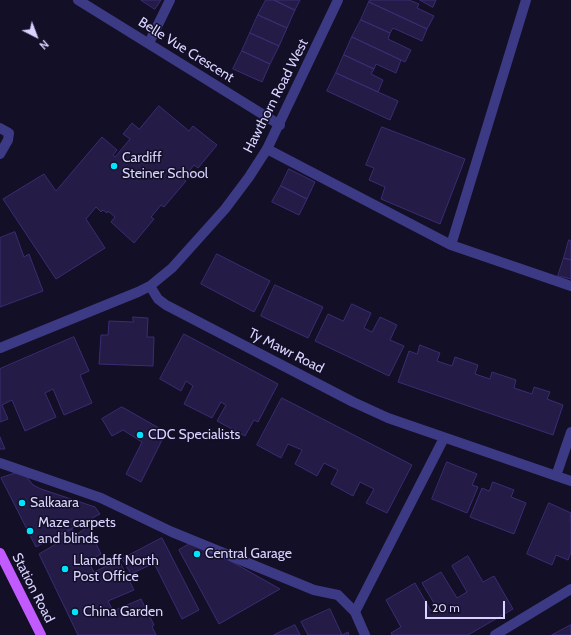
<!DOCTYPE html>
<style>
body{margin:0}
#map{position:relative;width:571px;height:635px;overflow:hidden;background:#130f26;font-family:Cabin,sans-serif}
canvas{display:block}
.north{position:absolute;left:16px;top:16px;width:40px;height:40px;-webkit-text-stroke:3px #130f26;paint-order:stroke;rotate:138deg;font-size:11px;font-weight:700;line-height:16px;text-align:center;color:#d9d4ff}
.north::after{content:'';display:block;margin:auto;width:14px;height:18px;background:#d9d4ff;clip-path:polygon(50% 0,100% 100%,50% 72%,0 100%)}
.scale{position:absolute;left:425px;top:601px;width:80px;height:18px;box-sizing:border-box;border:2px solid #d9d4ff;border-top:0;padding-left:5px;font-size:12px;line-height:14px;white-space:nowrap;color:#d9d4ff;-webkit-text-stroke:3px #130f26;paint-order:stroke}
</style>
<div id="map">
<canvas width="571" height="635"></canvas>
<div class="north">N</div>
<div class="scale">20 m</div>
</div>
<script>
const context = document.querySelector('canvas').getContext('2d');
context.lineJoin = 'round';
function fill(path, color) {
  context.fillStyle = color;
  context.fill(path, 'evenodd');
}
function stroke(path, color, width, dash) {
  context.strokeStyle = color;
  context.lineWidth = width;
  context.lineCap = dash ? 'butt' : 'round';
  context.setLineDash(dash || []);
  context.stroke(path);
}
function label(font, color, halo, rows, align = 'center') {
  context.font = font + ' Cabin,sans-serif';
  context.lineWidth = 3;
  context.setLineDash([]);
  context.textBaseline = 'middle';
  context.strokeStyle = halo;
  context.fillStyle = color;
  for (const [text, x, y, turn = 0] of rows) {
    context.save();
    context.translate(x, y);
    context.rotate((+turn || 0) * Math.PI / 180);
    context.textAlign = isNaN(turn) ? turn : align;
    if (halo) context.strokeText(text, 0, 0);
    context.fillText(text, 0, 0);
    context.restore();
  }
}
const building = new Path2D(`
 M141 0H161L155 9Z
 M266 0H274L295 10 287 28 258 15Z
 M274 0H300L295 10Z
 M370 0H409L419 4 417 8 434 16 427 29 369 2Z
 M420 0H436L433 7Z
 M369 2 427 29 422 41 393 28 390 33 361 20Z
 M258 15 287 28 279 46 250 33Z
 M361 20 390 33 388 39 411 50 405 62 352 37Z
 M250 33 279 46 270 64 242 51Z
 M352 37 401 60 396 73 376 64 374 69 344 55Z
 M242 51 270 64 262 82 233 69Z
 M344 55 374 69 371 74 383 80 378 92 336 73Z
 M336 73 398 101 390 120 327 91Z
 M159 106 189 131 193 126 217 145 198 168 194 165 183 179 186 181 164 207 161 205 151 217 154 219 134 243 111 222 115 217 108 211 107 213 103 210 101 212 96 207 86 219 105 248 56 279 3 199 44 174 56 191 102 137 117 150 113 155 115 157 130 139 123 134 132 123 139 129Z
 M382 127 465 159 440 224 381 199 385 187 369 180 374 168 366 165Z
 M289 169 315 182 307 199 281 186Z
 M281 186 307 199 299 215 272 202Z
 M15 232 24 257 29 254 43 291 0 307V238Z
 M569 240 571 241V260L564 258Z
 M217 254 270 281 254 312 201 284Z
 M564 258 571 260V279L558 276Z
 M275 285 323 307 308 338 261 316Z
 M352 304 371 313 364 328 372 332 380 317 397 325 390 340 404 346 389 376 315 341 328 314 343 321Z
 M133 317 148 318 147 337H154L153 366 99 364 101 335H108L109 321 133 322Z
 M184 334 278 384 258 422 254 420 245 436 217 421 226 405 221 402 212 418 184 404 193 386 186 381 181 391 160 379Z
 M74 337 89 371 80 375 92 403 64 415 53 389 45 393 56 417 25 431 12 400 2 405 8 419 0 422V369Z
 M420 345 440 353 437 361 452 366 455 357 478 365 475 374 490 379 492 372 516 380 514 388 532 394 534 387 550 392 547 399 563 405 553 435 398 382 409 351 417 354Z
 M282 398 412 465 387 513 366 503 374 489 360 482 353 496 331 484 338 470 324 463 317 476 295 464 302 450 288 444 281 458 257 445Z
 M122 407 166 432 141 482 126 474 142 442 123 430 112 436 102 419Z
 M0 437 5 449H0Z
 M447 462 477 474 472 485 478 487 467 513 432 499Z
 M16 473 26 476 33 485 41 489 95 507 100 514 36 547 1 478Z
 M493 482 514 490 511 497 526 503 514 534 470 517 482 488 489 491Z
 M549 503 571 513 570 521 571 522V552L568 560 556 555 552 565 527 554Z
 M88 527 101 554 88 561 94 572 119 560 134 590 108 601 113 611 141 599 154 625 152 627 156 635H78L39 554 56 544 53 538 72 529 75 535Z
 M162 538 199 610 182 619 154 563 131 574 122 559Z
 M195 541 280 589 219 624 179 550Z
 M468 556 483 582 494 576 513 609 468 635H392L391 633 401 627 386 600 415 583 431 611 437 608 422 583 441 572 457 598 467 592 452 566Z
 M330 609 342 635 348 632 349 635H308L301 622Z
 M295 625 300 635H274Z
 M571 625V635H552Z`);
fill(building, '#241b47');
stroke(building, '#3b2d73', 1);
stroke(new Path2D(`
 M149 43 170 0
 M0 128 9 133 8 140 0 154
 M267 149 451 245 571 286
 M451 245 526 0
 M0 463 101 498 172 532 314 590 338 595 355 612 365 635
 M355 612 444 438`), '#3d3a85', 10);
stroke(new Path2D(`
 M78 0 280 125
 M150 286 158 299 166 305 353 402 388 418 571 481
 M0 348 138 292 150 286 172 268 225 209 249 177 267 149 338 0
 M556 476 571 432
 M495 635 571 589`), '#3d3a85', 10);
stroke(new Path2D(`
 M0 553 41 635`), '#c25bff', 10);
for (const [x, y, r, color] of [
 [114,166,4,"#00e5ff"],
 [140,435,4,"#00e5ff"],
 [22,503,4,"#00e5ff"],
 [30,531,4,"#00e5ff"],
 [197,554,4,"#00e5ff"],
 [65,569,4,"#00e5ff"],
 [75,612,4,"#00e5ff"]
]) {
  const dot = new Path2D();
  dot.arc(x, y, r, 0, 2 * Math.PI);
  context.fillStyle = color;
  context.fill(dot);
  stroke(dot, '#130f26', 1.5);
}
label('14px', '#d9d4ff', '#130f26', [
 ["Belle Vue Crescent",186,50,32],
 ["Hawthorn Road West",276,96,-63],
 ["Ty Mawr Road",286,351,27],
 ["Station Road",33,588,63]
]);
label('14px', '#d9d4ff', '#130f26', [
 ["Cardiff",122,158],
 ["Steiner School",122,174],
 ["CDC Specialists",148,435],
 ["Salkaara",30,503],
 ["Maze carpets",38,523],
 ["and blinds",38,539],
 ["Central Garage",205,554],
 ["Llandaff North",73,561],
 ["Post Office",73,577],
 ["China Garden",83,612]
], 'left');
</script>
